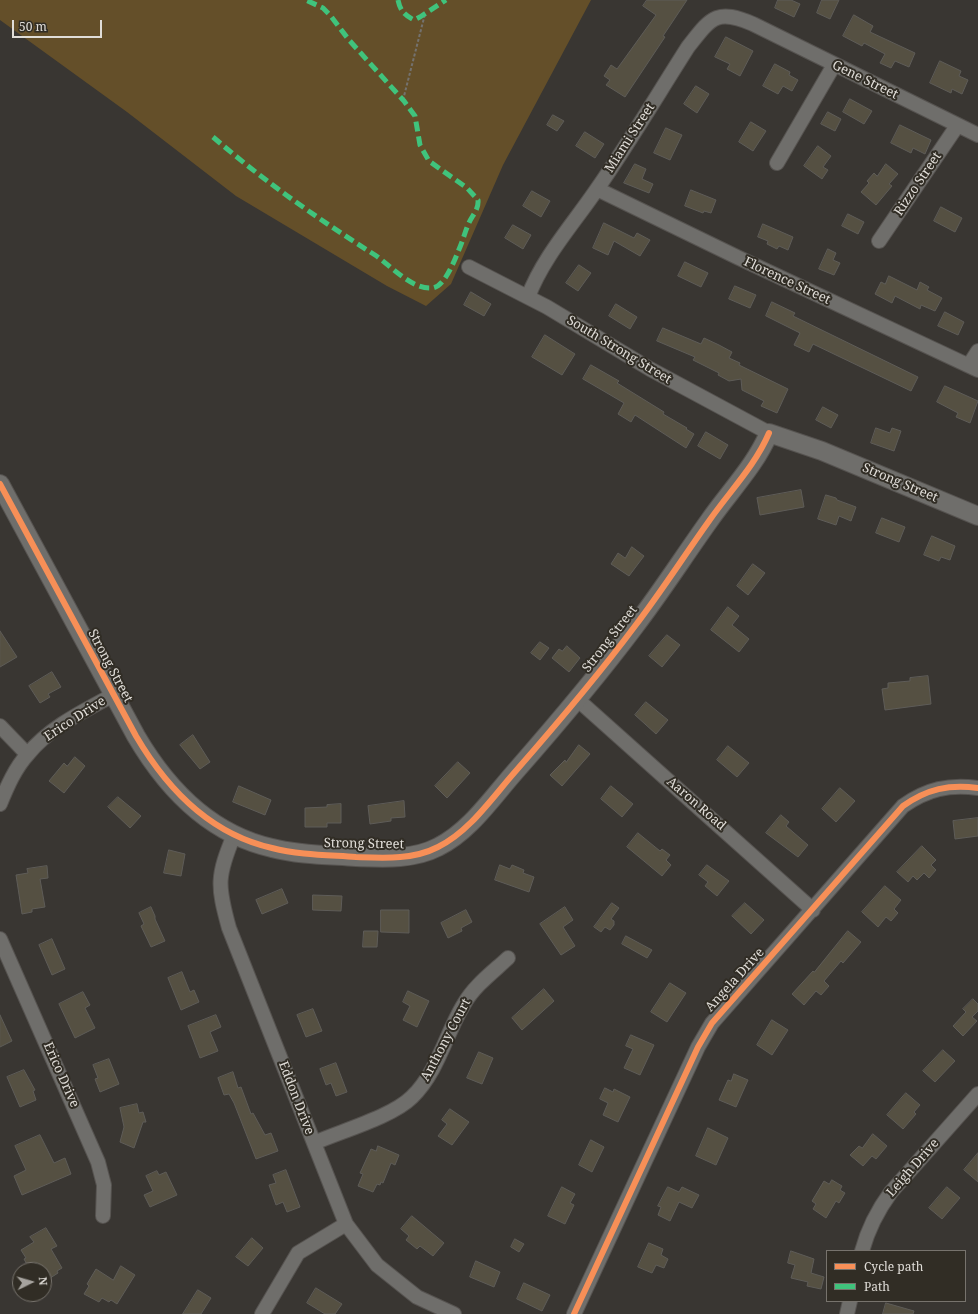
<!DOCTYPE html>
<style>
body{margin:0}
#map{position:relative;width:978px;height:1314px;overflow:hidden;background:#393632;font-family:"Noto Serif",serif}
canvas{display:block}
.legend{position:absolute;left:826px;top:1250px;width:140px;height:52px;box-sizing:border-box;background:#312d25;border:1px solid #77736d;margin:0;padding:5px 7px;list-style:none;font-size:12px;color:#e0ddd8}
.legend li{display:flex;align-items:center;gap:8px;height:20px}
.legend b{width:20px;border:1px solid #77736d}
.north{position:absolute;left:12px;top:1262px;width:40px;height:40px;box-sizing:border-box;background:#312d25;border:1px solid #77736d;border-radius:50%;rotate:85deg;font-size:11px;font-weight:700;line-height:16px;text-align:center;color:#e0ddd8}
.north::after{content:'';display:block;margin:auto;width:14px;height:18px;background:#a6a39e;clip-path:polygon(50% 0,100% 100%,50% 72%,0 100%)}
.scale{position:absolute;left:12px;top:20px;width:90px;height:18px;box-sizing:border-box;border:2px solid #e0ddd8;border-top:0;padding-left:5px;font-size:12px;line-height:14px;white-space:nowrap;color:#e0ddd8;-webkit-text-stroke:3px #312d25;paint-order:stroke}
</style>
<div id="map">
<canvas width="978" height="1314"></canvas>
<ul class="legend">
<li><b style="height:5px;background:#f78f57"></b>Cycle path</li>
<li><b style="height:5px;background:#40c37c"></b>Path</li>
</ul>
<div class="north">N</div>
<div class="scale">50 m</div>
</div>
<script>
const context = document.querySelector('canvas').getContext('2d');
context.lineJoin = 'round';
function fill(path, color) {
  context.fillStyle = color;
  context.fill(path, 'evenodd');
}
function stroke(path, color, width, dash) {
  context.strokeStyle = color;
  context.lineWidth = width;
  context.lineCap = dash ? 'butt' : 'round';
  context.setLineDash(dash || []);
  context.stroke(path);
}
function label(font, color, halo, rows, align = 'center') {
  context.font = font + ' "Noto Serif",serif';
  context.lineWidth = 4;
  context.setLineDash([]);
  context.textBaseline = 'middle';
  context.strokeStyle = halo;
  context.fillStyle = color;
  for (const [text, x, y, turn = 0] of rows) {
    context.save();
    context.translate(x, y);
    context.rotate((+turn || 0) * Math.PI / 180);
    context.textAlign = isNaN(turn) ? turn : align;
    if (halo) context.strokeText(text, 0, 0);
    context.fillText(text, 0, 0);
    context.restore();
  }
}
fill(new Path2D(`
 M0 0H591L503 165 451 284 426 306 387 286 236 196 127 112 0 20Z`), '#644f29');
const building = new Path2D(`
 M647 0H687L663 36 665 37 625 97 606 85 610 80 604 76 611 65 617 69 656 15 643 6Z
 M778 0H791L800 4 794 17 775 8Z
 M822 0H839L830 19 817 13Z
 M854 15 873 26 870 32 915 53 909 67 895 61 891 68 880 63 885 54 864 43 862 46 843 36Z
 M726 37 753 51 740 76 727 69 730 64 715 57Z
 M940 61 961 71 959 76 968 80 962 94 952 89 951 93 930 83Z
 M775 64 790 72 789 75 798 80 792 91 783 86 778 94 763 86Z
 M696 86 709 94 697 113 684 104Z
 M850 99 872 111 864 124 843 112Z
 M828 112 841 119 835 131 821 124Z
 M553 115 564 121 557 131 547 125Z
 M751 122 766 131 753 151 739 142Z
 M900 125 931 140 925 154 913 148 911 153 891 143Z
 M666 128 682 135 670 160 654 153Z
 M585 132 604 144 595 158 576 146Z
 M818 146 831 156 823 167 828 170 822 179 804 166Z
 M635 164 646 169 642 179 653 184 649 193 624 183Z
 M886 164 898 174 889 184 892 186 876 205 861 192 869 183 867 181 874 173 877 176Z
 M691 190 716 200 711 213 704 211 703 213 685 206Z
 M532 191 550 201 541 217 523 206Z
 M941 207 962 218 955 232 934 221Z
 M848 214 864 222 858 234 842 226Z
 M604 223 634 238 637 233 650 240 640 256 614 241 608 255 593 248Z
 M763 224 793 237 788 250 779 246 777 249 767 244 768 241 758 237Z
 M513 225 531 235 523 249 505 238Z
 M828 249 836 253 833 260 840 263 834 275 819 269Z
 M685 262 708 273 701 287 678 276Z
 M579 265 591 273 578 291 566 283Z
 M889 276 917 290 920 282 929 287 927 290 942 298 935 311 921 305 920 309 895 296 892 303 875 294 881 282 885 284Z
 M735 286 756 295 750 308 729 299Z
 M471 292 491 304 484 316 464 305Z
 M772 302 795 313 793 316 918 377 911 391 813 344 809 352 794 345 800 333 766 316Z
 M616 304 637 317 630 329 609 316Z
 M945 312 964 322 958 335 938 326Z
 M663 328 701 344 704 338 719 345 732 352 729 358 740 363 739 365 788 389 777 413 761 406 764 401 742 390 741 379 729 381 718 375 719 373 693 360 695 357 657 341Z
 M545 335 575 354 562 375 532 357Z
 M591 365 619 381 617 383 664 412 663 414 687 428 686 429 694 434 686 448 635 415 631 422 618 414 624 403 583 379Z
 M945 386 978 401 970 423 956 417 958 413 937 402Z
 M823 407 838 415 831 428 816 420Z
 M876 428 890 433 892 428 901 431 894 451 871 443Z
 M706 432 728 445 720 459 698 446Z
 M801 490 804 507 760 515 757 498Z
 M826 495 836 498 837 500 856 507 851 521 839 516 836 525 818 519Z
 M882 518 905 527 899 542 876 533Z
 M932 536 955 546 950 560 941 557 939 561 924 555Z
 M632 547 644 556 629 576 611 564 618 553 625 558Z
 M753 564 765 573 748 595 737 586Z
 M728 607 739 616 732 625 749 639 739 652 711 630Z
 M0 631 17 657 0 667Z
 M667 635 680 645 662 667 649 656Z
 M540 642 549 648 540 660 531 653Z
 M567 646 580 658 569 672 552 658 559 649 562 651Z
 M52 672 61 687 48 694 50 697 40 703 29 686Z
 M928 676 931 704 885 710 882 689 888 688V683L910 681V678Z
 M646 702 668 720 656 734 635 715Z
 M193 735 210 762 200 769 180 745Z
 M579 745 590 754 562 786 550 775 565 760 566 762Z
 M728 746 749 763 737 777 717 760Z
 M75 757 85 766 64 793 49 781 64 763 67 766Z
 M458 762 470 773 447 798 435 786Z
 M239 786 271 800 265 815 233 802Z
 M611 786 633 804 622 817 601 799Z
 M840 788 855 801 836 822 822 809Z
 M118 797 141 816 130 828 108 807Z
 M404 801 405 817 391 818V821L370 824 368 806Z
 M341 804V823H327V827H305V808L327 807V805Z
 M781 815 789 822 786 826 808 845 798 857 766 833Z
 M978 818V836L955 839 953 821Z
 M638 833 660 851 662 849 670 855 666 860 671 865 662 876 627 847Z
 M922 846 936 860 931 865 936 870 929 878 924 873 917 880 913 876 908 882 897 872Z
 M169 850 185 854 181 876 164 873Z
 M500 865 510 869 512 865 524 870 523 873 534 877 529 892 495 880Z
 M707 865 729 881 717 896 705 886 708 882 699 875Z
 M47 866 48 878 40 879 45 907 32 909V912L22 914 16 875 28 873 27 869Z
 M885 886 901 900 894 909 898 913 891 921 886 917 878 927 862 912Z
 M282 889 288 903 262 914 256 900Z
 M313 895 342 896 341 911 313 910Z
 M612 903 619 908 611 919 614 921V925L610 930 605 927 601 932 594 927Z
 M745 903 764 920 751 934 732 916Z
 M151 907 155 916V919L165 941 151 947 141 926 144 924 139 913Z
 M565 907 573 920 563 927 575 946 561 955 540 924Z
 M381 910H409V933L381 932Z
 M466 910 472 922 461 928 462 931 448 938 441 923Z
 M364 931H378L377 947H363Z
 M848 931 861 942 843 963 841 961 824 981 829 986 821 995 816 991 804 1005 792 994 813 971 814 972Z
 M626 936 652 950 647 958 622 944Z
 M52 939 65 969 52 975 39 945Z
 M182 972 190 992 194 990 199 1002 181 1010 168 978Z
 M670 983 686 993 667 1022 651 1012Z
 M544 989 554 1001 522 1030 512 1018Z
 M408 991 429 1001 417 1027 403 1020 410 1006 403 1002Z
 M83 992 90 1005 85 1008 95 1028 75 1038 59 1004Z
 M973 999 978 1004V1011L972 1017 977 1021 963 1036 953 1026 966 1012 963 1009Z
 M313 1009 322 1031 306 1037 297 1015Z
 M0 1015 12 1041 0 1047Z
 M216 1015 221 1027 210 1032 218 1051 200 1058 188 1026Z
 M772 1020 788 1030 772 1055 757 1045Z
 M631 1035 654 1045 640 1075 624 1068 633 1049 626 1046Z
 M943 1050 955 1061 935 1082 923 1071Z
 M479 1052 493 1058 482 1084 467 1078Z
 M109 1059 119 1084 100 1092 95 1079 98 1078 93 1065Z
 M336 1063 347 1092 336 1096 331 1083 326 1085 320 1069Z
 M24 1070 35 1090 33 1091 36 1100 20 1107 7 1077Z
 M233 1072 238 1088 241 1087 251 1114 253 1113 265 1135 271 1133 278 1151 256 1159 234 1103 229 1094 224 1095 218 1078Z
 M734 1074 748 1080 736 1107 719 1100 728 1080 731 1081Z
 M605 1088 613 1092 614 1089 630 1097 618 1122 603 1115 608 1103 600 1099Z
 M906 1093 920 1105 914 1112 916 1114 903 1129 887 1115Z
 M137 1104 139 1113 143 1112 146 1122H143L134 1148 120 1142 124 1127 120 1108Z
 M450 1109 469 1122 452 1145 438 1136 447 1124 442 1120Z
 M708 1128 728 1138 716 1165 696 1156Z
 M873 1134 887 1146 876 1159 872 1156 863 1166 850 1155 859 1146 862 1148Z
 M40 1135 54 1163 65 1158 71 1174 22 1195 14 1176 26 1170 15 1146Z
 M591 1140 604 1147 592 1172 579 1165Z
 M378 1146 399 1155 395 1165 391 1163 383 1183 381 1182 380 1185 377 1184 373 1192 358 1186 363 1174 360 1173 371 1149 376 1151Z
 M978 1153V1182L964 1170Z
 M286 1170 300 1207 287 1212 283 1202 276 1205 269 1185 276 1183 273 1175Z
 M157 1171 159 1175 166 1172 177 1195 150 1207 144 1195 153 1191 146 1176Z
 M832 1180 842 1186 840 1190 845 1193 839 1203 836 1201 826 1218 813 1209 816 1204 812 1201 824 1181 829 1184Z
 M562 1187 575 1194 570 1203 574 1205 565 1224 548 1216Z
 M668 1187 679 1192 682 1187 699 1195 692 1208 679 1202 670 1221 658 1215 661 1207 658 1206Z
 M947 1187 960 1198 942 1219 929 1208Z
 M412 1216 444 1243 433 1256 420 1246 417 1249 406 1240 409 1236 401 1229Z
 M46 1228 57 1246 51 1249 62 1268 57 1271 58 1273 44 1282V1270H30L24 1259 26 1258 21 1250 34 1242 30 1237Z
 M252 1238 263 1248 248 1266 236 1257Z
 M515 1239 524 1244 519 1252 511 1247Z
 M649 1243 663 1249 661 1255 668 1259 664 1268 656 1265 652 1273 638 1267Z
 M791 1251 814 1259 811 1273 824 1277 821 1289 807 1286 808 1282 791 1278 795 1265 788 1263Z
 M476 1261 500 1272 494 1287 470 1277Z
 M121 1266 135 1275 117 1304 111 1300 109 1302 102 1298 99 1302 84 1294 89 1286 87 1284 96 1269 113 1280Z
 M524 1283 550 1295 542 1311 517 1299Z
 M316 1288 342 1304 335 1314H325L307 1303Z
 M198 1290 211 1298 201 1314H183Z
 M886 1303 914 1311 913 1314H883Z`);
fill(building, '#555042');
stroke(building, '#5e5c58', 1);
const minor = new Path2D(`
 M777 163 834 65
 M597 189 739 258 978 370
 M879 241 957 126
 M469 267 547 307 650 369 769 433
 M528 297C543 257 574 223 597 189 629 143 658 94 688 47 711 18 716 8 753 24L978 135
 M969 365 978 351
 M577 699 813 910
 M0 726 27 754
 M0 804C7 787 15 768 28 754 50 727 84 711 113 695
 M234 835C217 876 217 885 229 928L346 1224 377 1265 417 1297 454 1314
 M0 939 98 1162 104 1185 103 1216
 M314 1143C341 1131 392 1117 412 1097 438 1072 446 1033 464 1004 474 986 493 972 508 958
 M862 1251C868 1229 877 1211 891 1192L978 1094
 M262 1314 298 1253 346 1224
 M574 1314 698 1047 712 1023 903 806C927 789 949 784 978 788
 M847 1314 850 1301`);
const tertiary = new Path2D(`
 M0 484 136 736C167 789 210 834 272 848 299 855 328 855 356 857 383 858 413 860 438 847 469 832 492 798 514 773 556 725 597 677 635 626 661 592 684 556 709 521 729 492 755 466 769 433L822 451 978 516`);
stroke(minor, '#565350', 16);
stroke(tertiary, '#565350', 20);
stroke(new Path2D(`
 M403 100 425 14`), '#74726f', 2, [3, 2]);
stroke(minor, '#6f6e6b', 14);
stroke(tertiary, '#6f6e6b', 18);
stroke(new Path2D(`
 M398 0C400 10 404 15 414 20L420 17 446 0
 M213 137C264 181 318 219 375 255 390 265 412 290 432 288 445 287 455 259 460 247 463 240 465 232 468 225 472 215 479 210 478 200L467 188 429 161 420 145 415 116 404 101 349 40 330 15 323 8 306 0`), '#40c37c', 5, [10, 5]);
stroke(new Path2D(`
 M0 484 136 736C167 789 210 834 272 848 299 855 328 855 356 857 383 858 413 860 438 847 469 832 492 798 514 773 556 725 597 677 635 626 661 592 684 556 709 521 729 492 755 466 769 433
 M574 1314 698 1047 712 1023 903 806C927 789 949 784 978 788`), '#f78f57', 6);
label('13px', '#e0ddd8', '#312d25', [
 ["Gene Street",865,80,26],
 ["Miami Street",630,138,-57],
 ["Rizzo Street",918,184,-56],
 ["Florence Street",787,281,25],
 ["South Strong Street",619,350,31],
 ["Strong Street",900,483,23],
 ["Strong Street",610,639,-52],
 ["Strong Street",110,666,62],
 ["Erico Drive",75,719,-33],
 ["Aaron Road",696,804,41],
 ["Strong Street",364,844,1],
 ["Angela Drive",735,980,-48],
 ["Anthony Court",446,1040,-62],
 ["Erico Drive",61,1075,66],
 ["Eddon Drive",296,1098,69],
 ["Leigh Drive",913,1168,-49]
]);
</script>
